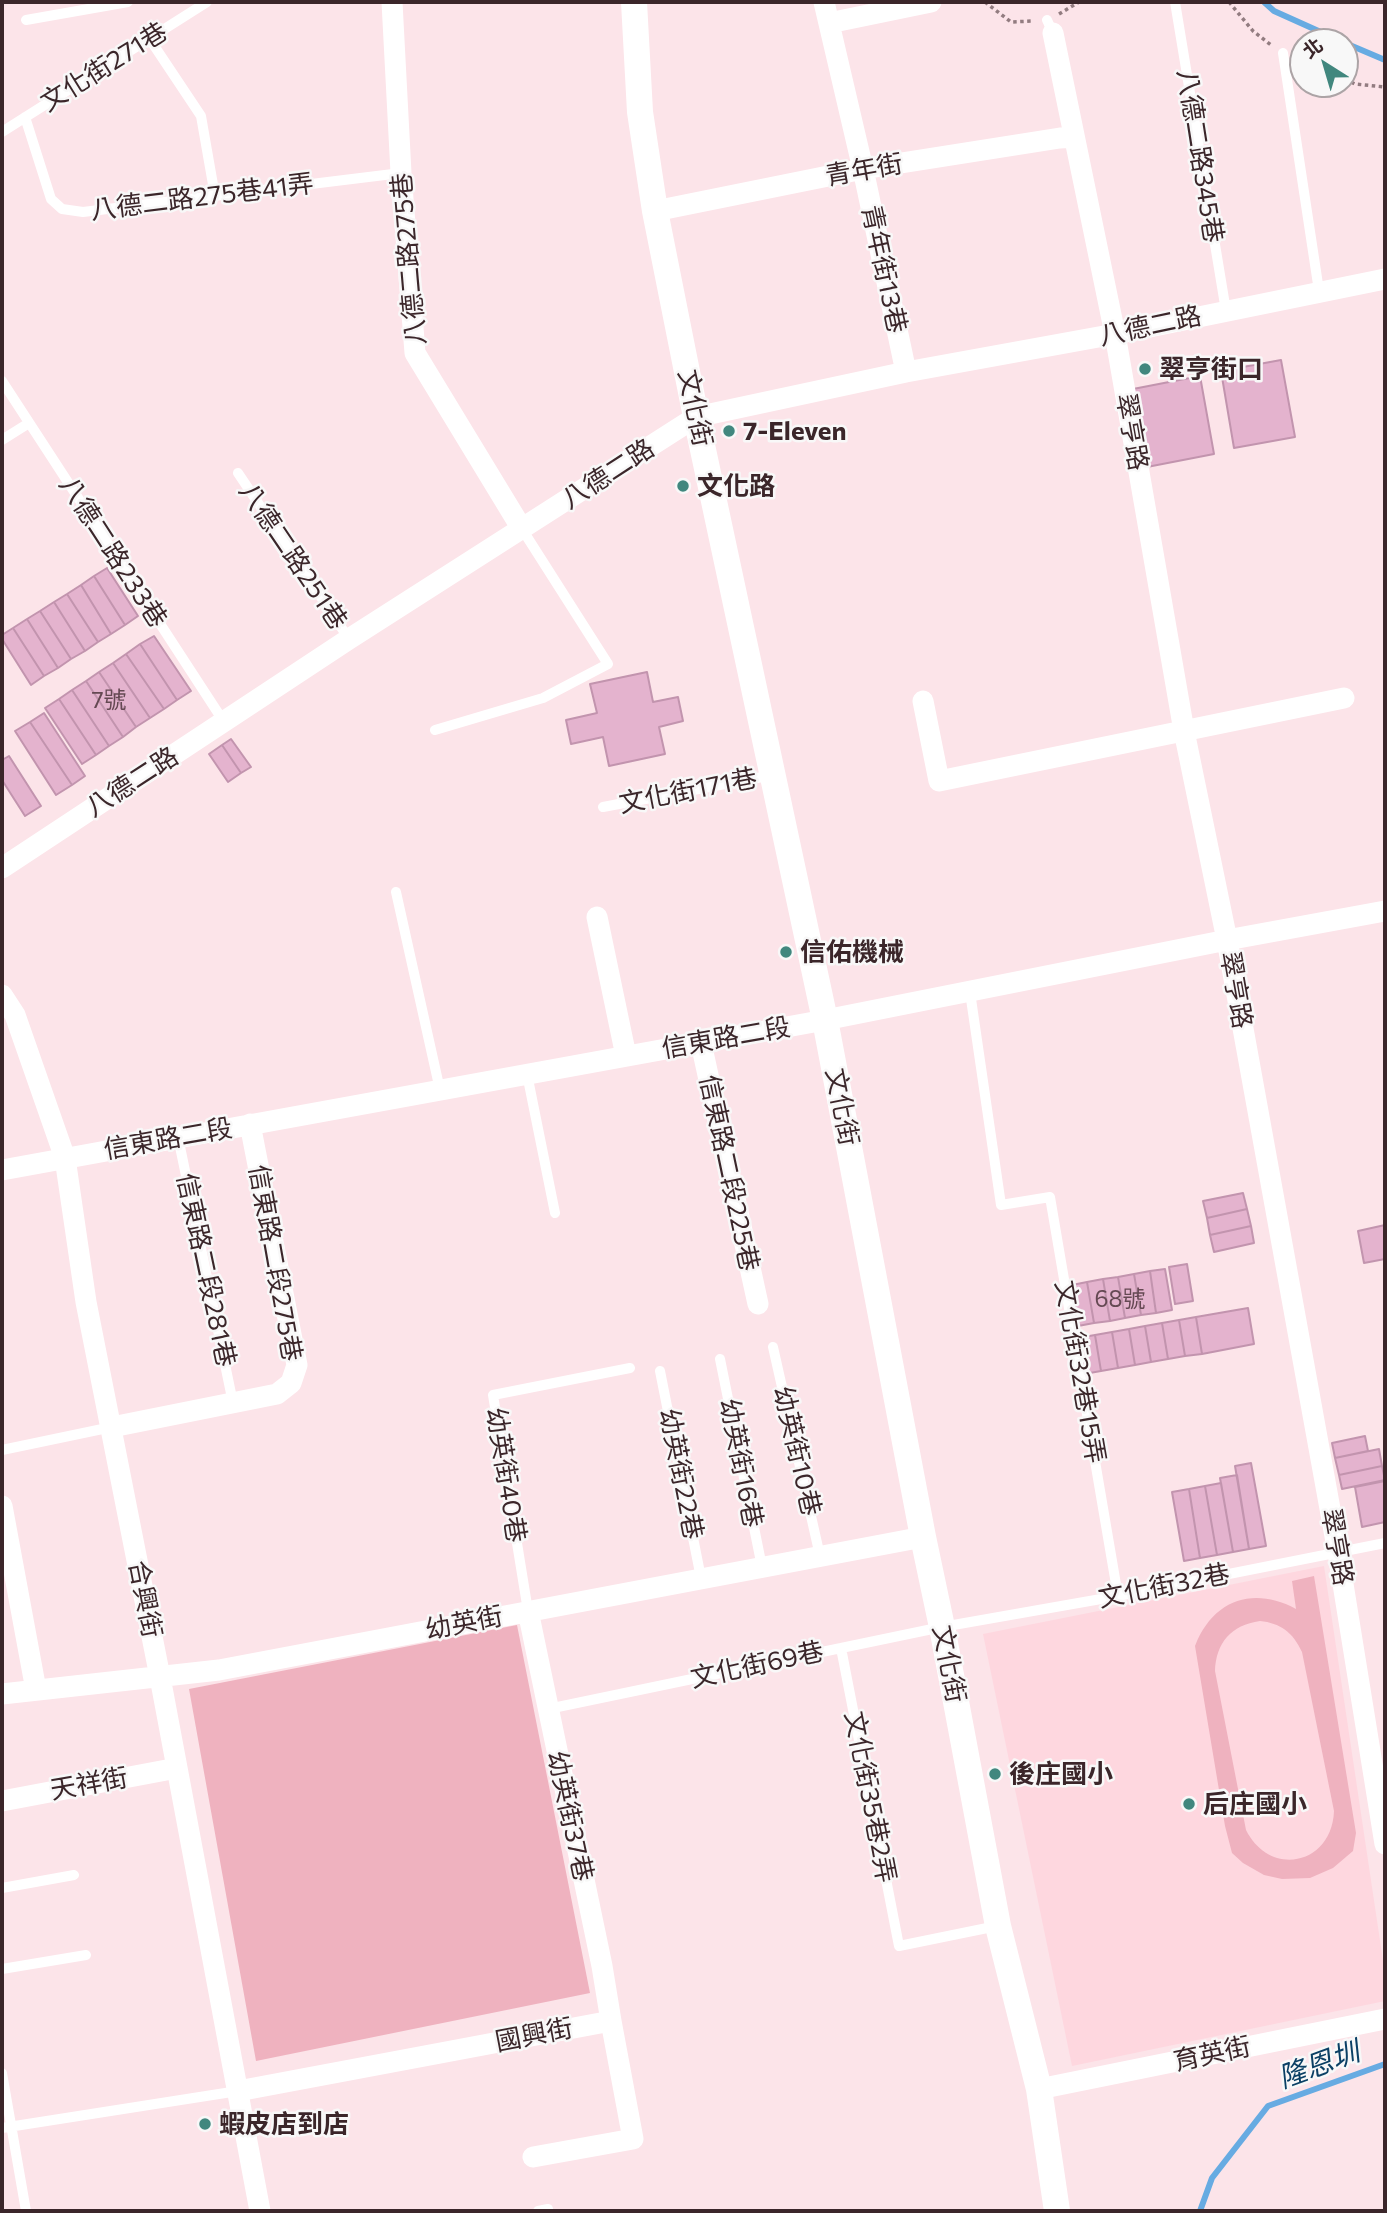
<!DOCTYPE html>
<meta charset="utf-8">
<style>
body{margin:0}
#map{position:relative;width:1387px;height:2213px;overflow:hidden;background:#fce4e9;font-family:Commissioner,"Noto Sans TC",sans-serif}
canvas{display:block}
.frame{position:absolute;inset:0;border:4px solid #3b262a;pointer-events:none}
.north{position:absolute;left:1289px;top:28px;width:70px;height:70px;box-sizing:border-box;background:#f8f8f8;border:2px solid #aca4a6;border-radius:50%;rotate:323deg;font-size:19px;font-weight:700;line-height:28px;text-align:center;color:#3b262a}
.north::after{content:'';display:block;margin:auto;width:24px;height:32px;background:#41877e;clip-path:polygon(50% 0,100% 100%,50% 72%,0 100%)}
</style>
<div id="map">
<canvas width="1387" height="2213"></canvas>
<div class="frame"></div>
<div class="north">北</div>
</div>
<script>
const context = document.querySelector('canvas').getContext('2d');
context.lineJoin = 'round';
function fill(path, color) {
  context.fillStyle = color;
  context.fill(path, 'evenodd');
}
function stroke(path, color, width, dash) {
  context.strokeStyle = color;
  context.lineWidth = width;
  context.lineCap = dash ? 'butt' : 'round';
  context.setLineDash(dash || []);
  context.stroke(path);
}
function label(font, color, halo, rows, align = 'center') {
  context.font = font + ' Commissioner,"Noto Sans TC",sans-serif';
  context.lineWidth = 5;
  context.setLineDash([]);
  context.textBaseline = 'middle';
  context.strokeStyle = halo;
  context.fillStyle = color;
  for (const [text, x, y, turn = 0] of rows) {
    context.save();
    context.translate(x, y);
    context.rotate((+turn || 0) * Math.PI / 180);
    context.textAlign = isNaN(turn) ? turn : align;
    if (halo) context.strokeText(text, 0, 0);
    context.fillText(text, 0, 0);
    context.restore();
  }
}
fill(new Path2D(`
 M1324 1566 1385 1974V2001L1072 2066 983 1634Z`), '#fed7df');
fill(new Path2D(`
 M1314 1576 1356 1833 1353 1851 1333 1868 1310 1878 1282 1879 1264 1875 1243 1863 1232 1853 1225 1826 1195 1646C1213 1600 1253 1586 1296 1609L1292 1581ZM1260 1621C1280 1623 1293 1632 1302 1652L1334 1811C1332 1865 1270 1878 1246 1830L1215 1671C1216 1643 1231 1625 1260 1621Z
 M517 1625 590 1993 256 2061 189 1689Z`), '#efb2bf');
stroke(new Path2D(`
 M1264 2 1274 11 1343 42
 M1345 43 1385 60
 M1200 2211 1212 2178 1268 2106 1385 2064`), '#67abe2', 6);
const building = new Path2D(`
 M1281 360 1295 437 1234 448 1221 371Z
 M1200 376 1214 454 1147 467 1133 389Z
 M107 568 138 616 125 625 94 576Z
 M94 576 125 625 111 634 81 585Z
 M81 585 111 634 98 642 67 594Z
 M67 594 98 642 85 651 54 602Z
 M54 602 85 651 71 659 40 611Z
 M40 611 71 659 58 668 27 619Z
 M27 619 58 668 44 676 13 628Z
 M13 628 44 676 31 685 2 639V635Z
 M154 636 191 691 177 700 140 644Z
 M140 644 177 700 164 709 126 654Z
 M126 654 164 709 150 718 113 663Z
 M113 663 150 718 136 727 99 672Z
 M99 672 136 727 123 737 86 681Z
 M647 672 653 702 678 697 683 721 659 727 665 754 609 766 603 737 571 744 566 720 597 713 590 684Z
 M86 681 123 737 109 746 72 690Z
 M72 690 109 746 96 755 59 699Z
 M59 699 96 755 82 764 45 708Z
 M44 713 85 776 72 785 30 722Z
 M30 722 72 785 56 795 15 731Z
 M231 739 251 767 241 773 222 745Z
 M222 745 241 773 228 782 209 754Z
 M9 756 41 806 25 816 2 780V760Z
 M1243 1193 1247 1209 1207 1218 1203 1201Z
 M1247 1209 1251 1226 1210 1235 1207 1218Z
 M1385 1225V1259L1364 1263 1358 1231Z
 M1251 1226 1254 1243 1214 1252 1210 1235Z
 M1187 1264 1193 1301 1175 1304 1169 1267Z
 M1165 1269 1172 1310 1156 1313 1150 1271Z
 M1150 1271 1156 1313 1141 1315 1134 1274Z
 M1134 1274 1141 1315 1125 1318 1118 1277Z
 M1118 1277 1125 1318 1110 1321 1103 1279Z
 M1103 1279 1110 1321 1094 1323 1087 1282Z
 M1087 1282 1094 1323 1078 1326 1072 1285Z
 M1248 1308 1254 1344 1202 1354 1196 1317Z
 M1196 1317 1202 1354 1185 1356 1179 1320Z
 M1179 1320 1185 1356 1168 1359 1162 1323Z
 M1162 1323 1168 1359 1151 1362 1145 1326Z
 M1145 1326 1151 1362 1135 1365 1129 1329Z
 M1129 1329 1135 1365 1118 1368 1112 1332Z
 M1112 1332 1118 1368 1101 1371 1095 1335Z
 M1095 1335 1101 1371 1084 1374 1078 1338Z
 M1365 1436 1368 1451 1335 1458 1332 1443Z
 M1379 1449 1382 1466 1339 1475 1335 1458Z
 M1251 1463 1266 1546 1249 1549 1235 1466Z
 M1382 1466 1385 1480 1342 1489 1339 1475Z
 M1237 1475 1249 1549 1233 1552 1220 1478Z
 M1385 1481V1522L1362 1527 1355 1487Z
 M1221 1483 1233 1552 1217 1555 1205 1486Z
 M1205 1486 1217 1555 1200 1558 1189 1489Z
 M1189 1489 1200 1558 1184 1561 1172 1492Z`);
fill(building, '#e4b3ce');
stroke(building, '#c294ae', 2);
stroke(new Path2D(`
 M985 2 1011 22 1032 21
 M1229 2 1253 31 1271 45
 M1059 14 1079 2
 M1345 79 1355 84 1385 87`), '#927c80', 3.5, [3.5, 3.5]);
stroke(new Path2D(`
 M1175 2 1226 311
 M26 20 128 2
 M1047 20 1053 33
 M149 38 201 116 215 196
 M1283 53 1319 291
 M25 117 51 199 62 209 83 212 401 173
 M2 132 207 2
 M2 381 224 722
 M2 440 29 423
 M238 473 349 639
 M435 730 543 698 608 664 522 529
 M603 807 773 775
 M396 892 440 1090
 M970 992 1001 1205 1050 1197 1118 1596
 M527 1074 555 1213
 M178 1137 233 1403
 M773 1347 820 1556
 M720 1359 762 1567
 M660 1371 701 1578
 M2 1450 112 1427
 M528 1611 493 1395 630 1368
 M841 1648 899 1946 997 1926
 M548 1709 942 1627 1118 1596 1385 1543
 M2 1888 74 1875
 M2 1969 86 1955
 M2 2073 26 2211
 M2 2128 238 2091
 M538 2211 548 2209`), '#fff', 10);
stroke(new Path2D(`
 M392 2 401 173 415 353 522 529
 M824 2 863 169 906 372
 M829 23 931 2
 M1053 33 1115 334 1184 731 1227 940 1338 1553 1385 1844
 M655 211 863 169 1060 138 1074 137
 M923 701 939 781 1344 698
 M2 868 349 639 696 417 906 372 1115 334 1385 279
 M597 917 626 1056
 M2 995 15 1015 65 1158 86 1302 160 1677 260 2211
 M701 1043 758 1304
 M2 1170 825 1020 1227 940 1385 911
 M112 1427 277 1394 291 1383 297 1365 250 1124
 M2 1506 36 1690
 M528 1611 602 1966 611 2021
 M2 1694 219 1670 923 1537
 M2 1801 177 1768
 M1039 2089 1385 2019
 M238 2091 611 2021 633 2139 533 2157`), '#fff', 21);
stroke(new Path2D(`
 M634 2 640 112 655 211 696 417 825 1020 923 1537 942 1627 998 1926 1039 2089 1057 2211`), '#fff', 26);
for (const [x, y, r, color] of [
 [1145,369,7,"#41877e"],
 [729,431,7,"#41877e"],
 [683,486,7,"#41877e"],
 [786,952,7,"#41877e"],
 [995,1774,7,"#41877e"],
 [1189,1804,7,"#41877e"],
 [205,2124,7,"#41877e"]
]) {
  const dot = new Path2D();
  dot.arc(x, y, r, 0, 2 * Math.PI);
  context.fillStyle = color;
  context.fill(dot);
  stroke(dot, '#f8f8f8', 2.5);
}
label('23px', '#654953', null, [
 ["7號",109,700],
 ["68號",1120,1299]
]);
label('26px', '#3b262a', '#f8f8f8', [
 ["文化街271巷",104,67,-32],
 ["八德二路345巷",1200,156,81],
 ["青年街",864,170,-10],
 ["八德二路275巷41弄",202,197,-7],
 ["八德二路275巷",409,259,-95],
 ["青年街13巷",884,269,78],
 ["八德二路",1150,326,-12],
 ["文化街",695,408,78],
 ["翠亨路",1132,432,80],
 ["八德二路",608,474,-33],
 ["八德二路233巷",113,552,57],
 ["八德二路251巷",293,556,56],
 ["八德二路",132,782,-33],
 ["文化街171巷",688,791,-11],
 ["翠亨路",1236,990,80],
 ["信東路二段",726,1038,-10],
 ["文化街",842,1107,79],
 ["信東路二段",168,1139,-10],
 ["信東路二段225巷",729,1173,78],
 ["信東路二段275巷",275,1263,80],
 ["信東路二段281巷",206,1270,78],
 ["文化街32巷15弄",1080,1372,80],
 ["幼英街10巷",797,1451,77],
 ["幼英街16巷",741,1463,79],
 ["幼英街22巷",681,1474,79],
 ["幼英街40巷",506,1475,81],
 ["翠亨路",1337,1547,80],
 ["文化街32巷",1164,1586,-11],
 ["合興街",145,1599,79],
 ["幼英街",464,1623,-11],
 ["文化街",949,1664,79],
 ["文化街69巷",757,1665,-12],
 ["天祥街",89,1784,-10],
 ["文化街35巷2弄",870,1797,79],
 ["幼英街37巷",570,1816,78],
 ["國興街",534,2035,-11],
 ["育英街",1212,2054,-12]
]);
label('bold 26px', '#3b262a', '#f8f8f8', [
 ["翠亨街口",1159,369],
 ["7-Eleven",743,431],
 ["文化路",697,486],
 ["信佑機械",800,952],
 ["後庄國小",1009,1774],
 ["后庄國小",1203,1804],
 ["蝦皮店到店",219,2124]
], 'left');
label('italic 28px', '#0b4065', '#f8f8f8', [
 ["隆恩圳",1319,2065,-20]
]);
</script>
